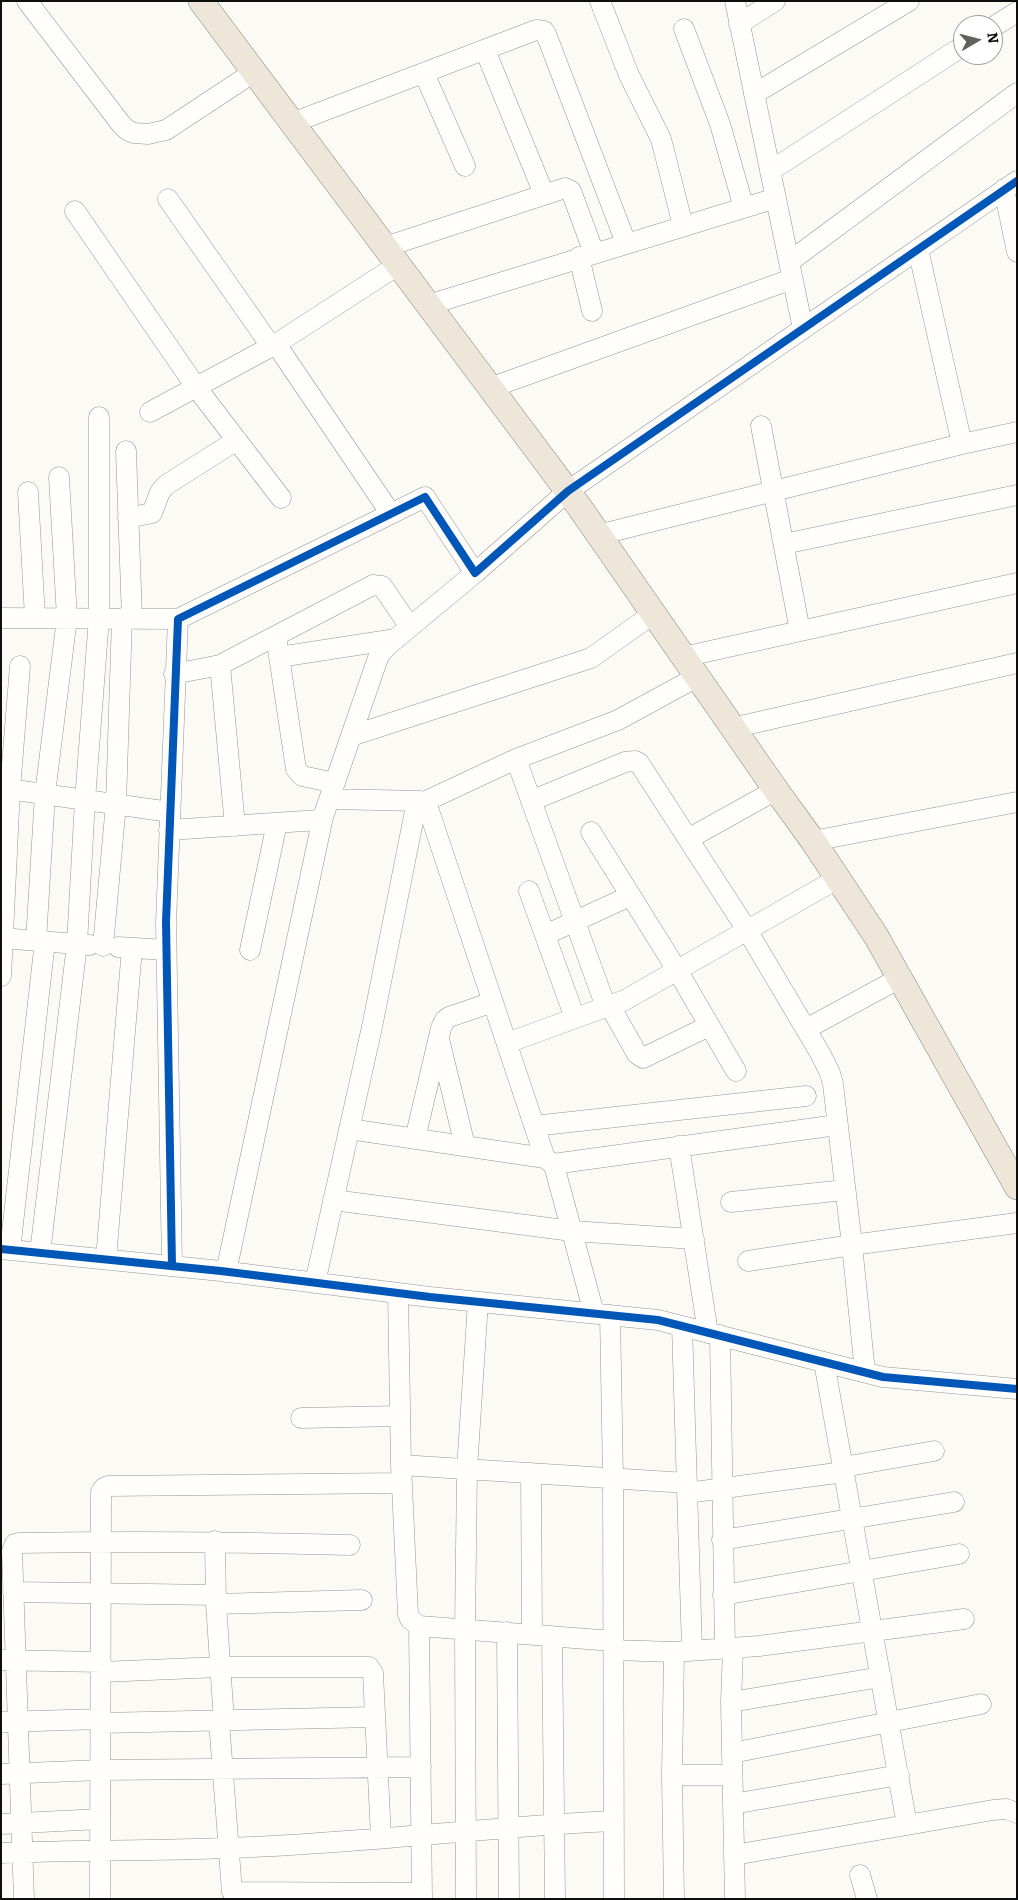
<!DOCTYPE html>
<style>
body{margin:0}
#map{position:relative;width:1018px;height:1900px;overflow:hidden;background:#fcfaf4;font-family:Bitter,serif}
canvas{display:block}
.frame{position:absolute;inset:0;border:2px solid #0e0e0e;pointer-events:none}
.north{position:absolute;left:953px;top:15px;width:50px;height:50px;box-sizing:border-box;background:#fff;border:1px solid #9f9f9f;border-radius:50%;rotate:82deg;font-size:14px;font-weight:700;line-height:20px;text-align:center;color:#0e0e0e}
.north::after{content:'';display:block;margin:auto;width:18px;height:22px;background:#61615e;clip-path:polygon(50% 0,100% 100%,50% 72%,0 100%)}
</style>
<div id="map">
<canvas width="1018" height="1900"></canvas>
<div class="frame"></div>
<div class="north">N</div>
</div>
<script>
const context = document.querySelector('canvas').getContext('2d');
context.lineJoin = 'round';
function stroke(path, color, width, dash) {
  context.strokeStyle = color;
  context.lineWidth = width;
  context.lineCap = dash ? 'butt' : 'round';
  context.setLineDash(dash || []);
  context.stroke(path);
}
const minor = new Path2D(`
 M27 1 121 124 127 130 134 133 148 134 166 130 254 72
 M600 1 629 75 661 139 683 226
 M735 1 803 329
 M739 24 775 1
 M993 27 1017 12
 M684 29 720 124 744 208
 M485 50 544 194
 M424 73 465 166
 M754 94 909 1
 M292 123 536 30 544 31 546 34 626 243
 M770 171 963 46
 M1004 189 1017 252
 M168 199 271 346
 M75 211 196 387 281 498
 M385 247 565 188 571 191 594 253
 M918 249 962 444
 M579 257 592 311
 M789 262 1017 93
 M428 305 776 198
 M276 344 391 514
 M490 388 792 279
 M150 412 276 344 398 265
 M761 426 800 631
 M126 451 132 618
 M28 492 35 618
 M128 518 152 513 160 492 166 485 237 440
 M598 535 962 444 1017 432
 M784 544 1017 495
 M1 618 178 619
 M276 636 296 769 302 776 335 783
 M279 657 396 639
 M683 657 1017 583
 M220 665 235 826
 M174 674 220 665 373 585 382 586 410 627
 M732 728 1017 663
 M351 736 591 658 653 614
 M516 759 606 1007
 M1 788 170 812
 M330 799 420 801 427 805 545 1158
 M531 801 625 762 635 761 639 763 747 930 820 1053 830 1073 833 1084 852 1245 865 1372
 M424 802 516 759 618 720 697 677
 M169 830 319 820 323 817 379 655 387 646 475 573
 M591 832 677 970 736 1071
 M688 839 776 790
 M813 841 1017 802
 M529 891 575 1018
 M545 935 630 896
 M1 938 90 945
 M36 941 45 794 67 618 59 477
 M103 946 116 804 122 618
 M118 947 166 950
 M250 950 277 823
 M1 976 10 789 20 666
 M610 1006 637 1054 643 1058 709 1026
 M806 1029 900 978
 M440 1043 465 1146
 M507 1043 625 1000 837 879
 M534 1126 806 1096
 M349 1129 545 1158 553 1164 555 1169 594 1313
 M415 1139 441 1028 445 1020 449 1017 493 1002
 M679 1146 708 1333
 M553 1164 837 1125
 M333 1200 572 1231 694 1239
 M731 1202 845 1190
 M1 1249 221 1271 430 1297 658 1320 883 1377 1017 1389
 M10 1250 45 941
 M40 1253 77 944 85 800 99 618V417
 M106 1259 132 948
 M748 1261 852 1245 1017 1223
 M172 1266 166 922 178 619 425 497 475 573 568 491 1017 181
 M226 1272 323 817
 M315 1283 372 1027 417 801
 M398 1293 401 1465 408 1614 410 1619 419 1626 613 1641
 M610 1315 613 1478 614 1899
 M682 1326 692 1650
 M720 1335 725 1649
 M824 1362 907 1825
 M301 1418 400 1416
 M401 1465 687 1483
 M843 1467 934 1451
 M531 1473 532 1634
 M687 1493 844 1472
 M722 1540 954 1502
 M215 1541 216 1604 224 1721
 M13 1592 216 1595
 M723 1595 959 1554
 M216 1604 362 1600
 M419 1626 422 1899
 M507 1632 509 1899
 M552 1636 555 1899
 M733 1649 731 1702 735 1899
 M613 1650 674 1652
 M1 1660 101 1662
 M101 1672 220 1667H369L373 1673 381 1838
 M731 1702 881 1677
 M219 1721 232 1892 422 1893
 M1 1722 101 1719
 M101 1723 375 1717
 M732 1753 981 1704
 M1 1774 101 1770 421 1767
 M672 1775H732
 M733 1804 899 1775
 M1 1824 100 1819
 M1 1853C77 1850 153 1851 228 1848 357 1844 485 1827 613 1821
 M734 1855 993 1810 1006 1809 1017 1813
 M860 1875 867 1899
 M24 1899 12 1551 15 1544 19 1543C130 1541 240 1542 350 1545
 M100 1899 101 1492 104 1488 108 1486 402 1483
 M466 1899 465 1629 467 1469 478 1302
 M674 1899 672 1775 674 1652 759 1646 964 1619`);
const major = new Path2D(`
 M201 1 578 505 776 790 813 841 876 936 1017 1187`);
stroke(minor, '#959492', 21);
stroke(major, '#82827f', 26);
stroke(minor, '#fffefd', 20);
stroke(major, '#ede6d9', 25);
stroke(new Path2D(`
 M1 1249 221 1271 430 1297 658 1320 883 1377 1017 1389
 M172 1266 166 922 178 619 425 497 475 573 568 491 1017 181`), '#0057b8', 8);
</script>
